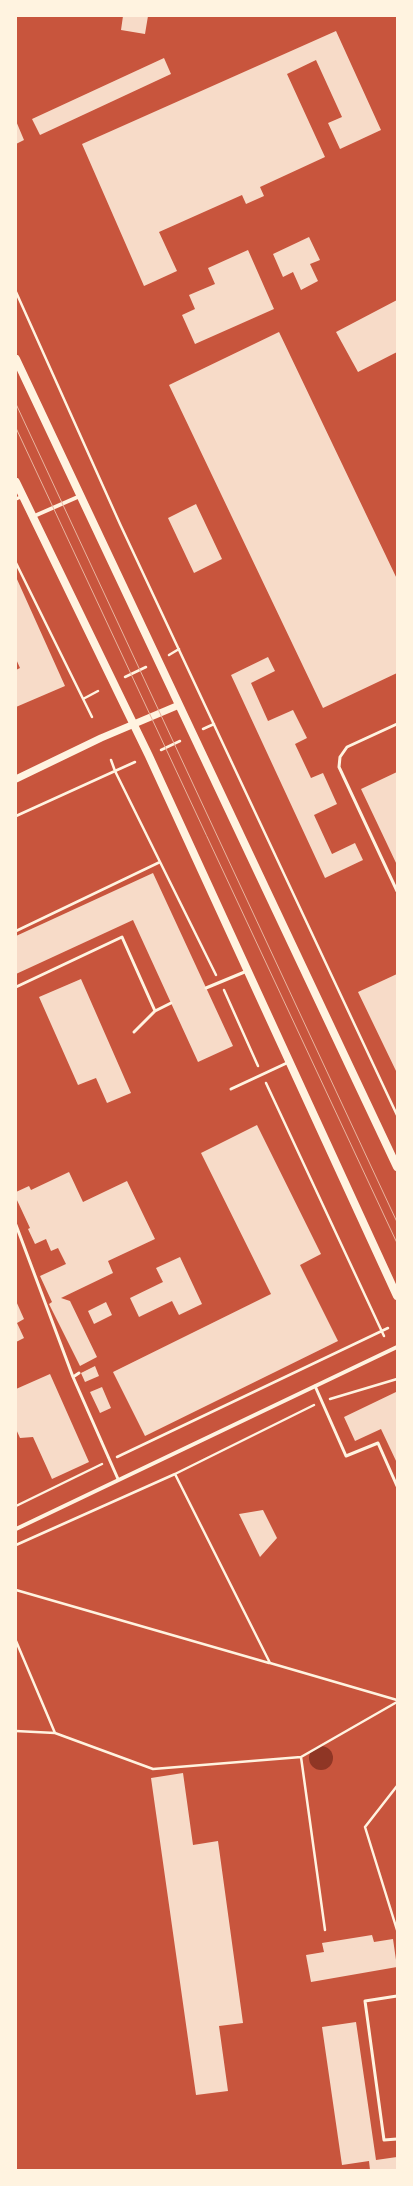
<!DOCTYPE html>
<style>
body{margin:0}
#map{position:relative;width:413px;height:2186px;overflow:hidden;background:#c8553d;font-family:Barlow,sans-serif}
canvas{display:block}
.frame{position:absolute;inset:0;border:17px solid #fff3e0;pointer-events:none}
</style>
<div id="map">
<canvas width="413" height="2186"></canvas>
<div class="frame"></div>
</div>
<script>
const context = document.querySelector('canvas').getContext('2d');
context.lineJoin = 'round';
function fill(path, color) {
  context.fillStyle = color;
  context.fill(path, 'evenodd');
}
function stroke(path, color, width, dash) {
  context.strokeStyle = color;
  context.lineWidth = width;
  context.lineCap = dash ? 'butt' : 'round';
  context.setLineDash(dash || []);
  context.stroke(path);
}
fill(new Path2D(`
 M309 1758a12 12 0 1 1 24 0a12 12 0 1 1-24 0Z`), '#8f3625');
fill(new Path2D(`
 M123 16H148L145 34 121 30Z
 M336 31 381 130 340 149 328 123 342 117 316 60 287 74 325 157 260 187 264 196 246 204 242 195 159 232 177 271 144 286 82 144Z
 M164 58 171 74 40 135 32 119Z
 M16 121 24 140 16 144Z
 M309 237 320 260 310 264 318 281 301 290 293 272 283 277 273 254Z
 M248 250 274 309 195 344 182 315 195 309 189 295 215 284 208 268Z
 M397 300V352L358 372 336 332Z
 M279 332 397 579V673L323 708 169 385Z
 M196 504 222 559 194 573 168 518Z
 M16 577 65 686 16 707V670L20 668 16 659Z
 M268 657 275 671 251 683 268 721 293 710 307 738 295 744 311 778 323 773 337 804 314 815 332 854 355 843 363 860 325 878 231 675Z
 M397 772V865L361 789Z
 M153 873 233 1046 198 1062 133 920 16 974V936Z
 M397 974V1073L358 992Z
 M81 979 131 1093 107 1103 96 1078 78 1085 39 997Z
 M257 1125 321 1254 300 1265 338 1341 145 1436 113 1372 271 1294 201 1153Z
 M69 1172 83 1202 127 1181 155 1239 108 1261 113 1273 61 1298 70 1301 97 1357 80 1366 49 1304 52 1302 40 1276 66 1264 58 1248 51 1251 46 1239 35 1244 28 1229 30 1228 16 1198V1192L29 1186 31 1190Z
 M180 1257 202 1304 179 1315 172 1301 139 1317 130 1298 163 1282 156 1268Z
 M16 1301 24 1319 17 1323 24 1338 16 1342Z
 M106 1302 112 1315 94 1324 88 1311Z
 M95 1366 99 1376 85 1382 81 1373Z
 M50 1374 89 1462 52 1479 33 1437 20 1438 16 1429V1389Z
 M102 1387 111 1408 100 1413 90 1392Z
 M396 1392 397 1394V1463L381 1429 355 1441 344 1417Z
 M263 1510 277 1538 260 1557 239 1514Z
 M183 1773 193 1845 218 1841 243 2023 219 2026 228 2091 196 2095 151 1778Z
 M372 1935 374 1942 393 1939 397 1967 311 1982 306 1955 324 1952 322 1943Z
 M356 2022 376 2160 397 2157V2170H370L369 2161 342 2165 322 2027Z`), '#f7dbc8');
stroke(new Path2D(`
 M16 292 120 524 397 1115
 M16 563 92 717
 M169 655 179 649
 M125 677 146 667
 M83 699 98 691
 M203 729 214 724
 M161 750 180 741
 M111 760 115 771 135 762
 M16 816 115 771 216 975
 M16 931 160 862
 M224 990 258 1066
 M266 1083 384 1336
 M330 1399 397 1379
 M117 1457 388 1328
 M175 1474 270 1663 397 1700
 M16 1506 102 1464
 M16 1545 175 1474 314 1405
 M16 1590 269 1663
 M16 1641 55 1733 16 1731
 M55 1733 153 1769 301 1757 325 1930
 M301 1757 397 1702
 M397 1786 365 1827 397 1930`), '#fff3e0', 2.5);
stroke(new Path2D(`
 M16 499 23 496
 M397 724 347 747 340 757 339 767 397 891
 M16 987 122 937 155 1011 171 1003
 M206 988 247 971
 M134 1032 155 1011
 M231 1089 289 1062
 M16 1225 73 1377 118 1479
 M73 1377 79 1373
 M315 1386 346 1456 378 1443 397 1486
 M397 1996 365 2001 384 2140 397 2139`), '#fff3e0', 3);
stroke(new Path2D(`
 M32 517 80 496
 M16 1529 397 1347`), '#fff3e0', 4);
stroke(new Path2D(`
 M16 779 101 738 179 705`), '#fff3e0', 7);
stroke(new Path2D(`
 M16 359 397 1167
 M16 482 149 756 397 1296`), '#fff3e0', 8);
stroke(new Path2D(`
 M16 404 397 1222
 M16 428 397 1243`), '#e9b49f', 1);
</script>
